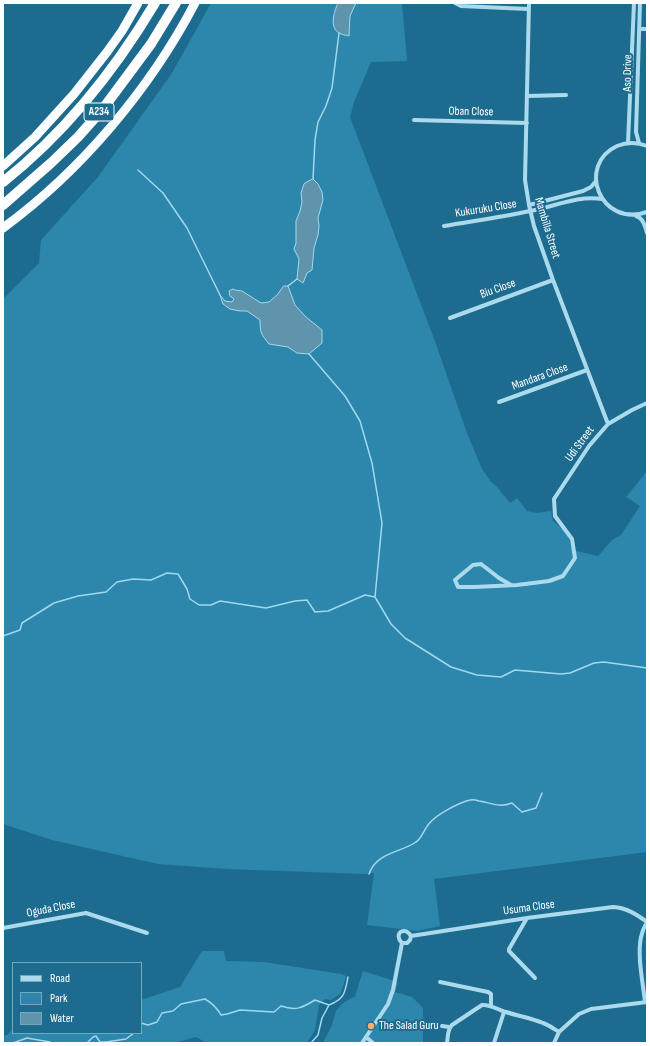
<!DOCTYPE html>
<style>
body{margin:0}
#map{position:relative;width:650px;height:1046px;overflow:hidden;background:#1d6c90;font-family:"Sofia Sans Condensed",sans-serif}
canvas{display:block}
.frame{position:absolute;inset:0;border:4px solid #fff;pointer-events:none}
.legend{position:absolute;left:12px;top:962px;width:130px;height:72px;box-sizing:border-box;background:#1d6c90;border:1px solid #77a7bc;margin:0;padding:5px 7px;list-style:none;font-size:12px;color:#fff}
.legend li{display:flex;align-items:center;gap:8px;height:20px}
.legend b{width:20px;border:1px solid #77a7bc}
</style>
<div id="map">
<canvas width="650" height="1046"></canvas>
<div class="frame"></div>
<ul class="legend">
<li><b style="height:5px;background:#acdaed"></b>Road</li>
<li><b style="height:11px;background:#2d86ab"></b>Park</li>
<li><b style="height:11px;background:#6094ac"></b>Water</li>
</ul>
</div>
<script>
const context = document.querySelector('canvas').getContext('2d');
context.lineJoin = 'round';
function fill(path, color) {
  context.fillStyle = color;
  context.fill(path, 'evenodd');
}
function stroke(path, color, width, dash) {
  context.strokeStyle = color;
  context.lineWidth = width;
  context.lineCap = dash ? 'butt' : 'round';
  context.setLineDash(dash || []);
  context.stroke(path);
}
function label(font, color, halo, rows, align = 'center') {
  context.font = font + ' "Sofia Sans Condensed",sans-serif';
  context.lineWidth = 4;
  context.setLineDash([]);
  context.textBaseline = 'middle';
  context.strokeStyle = halo;
  context.fillStyle = color;
  for (const [text, x, y, turn = 0] of rows) {
    context.save();
    context.translate(x, y);
    context.rotate((+turn || 0) * Math.PI / 180);
    context.textAlign = isNaN(turn) ? turn : align;
    if (halo) context.strokeText(text, 0, 0);
    context.fillText(text, 0, 0);
    context.restore();
  }
}
fill(new Path2D(`
 M211 3H402L407 61 371 62 354 102 350 117 436 344 467 433 482 469 491 482 497 487 510 503 517 498 527 511 537 513 551 511 553 521 565 531 570 541 572 550 598 556 612 540 621 535 640 506 626 497 647 471V852L434 879 440 926 417 931 367 925 374 873 364 874 227 869 158 864 52 840 3 824V299L39 263 41 240 98 177 172 73Z
 M202 951H224L226 961 264 962 341 974 346 976 341 993 331 1000 325 999 319 1005 315 1030 307 1043H207L196 1037 174 1043H3V1036L7 1035 13 1029V1033H141V1000L180 987Z
 M363 971 398 982 395 992 412 997 423 1008V1043H323L332 1025 336 1011 343 1003 355 996Z`), '#2d86ab');
const water = new Path2D(`
 M338 3H356L350 16 349 36C346 35 342 35 339 33 329 27 334 12 338 3Z
 M313 179 318 184 322 192 323 200 318 218 319 226 318 235 314 248 312 270 307 273 303 283 297 279 299 259 294 249 296 243V221L300 211 302 202 301 193 304 184Z
 M284 286H288L295 305 306 317 322 330V343L309 354 297 353 288 347 269 344C261 334 260 333 260 320L247 311H240L230 309 223 304 220 295 225 301 232 302 234 299 230 296 229 291 233 289 235 290 242 291 261 303 269 302 277 295Z`);
fill(water, '#6094ac');
stroke(water, '#a0d9ef', 1);
stroke(new Path2D(`
 M138 170 163 193 187 228 220 295
 M313 179 315 140 318 122 326 106 332 88 339 33
 M288 286 297 279
 M309 354 345 396 360 421 372 463 382 523 375 597
 M3 636 20 630 22 623 54 603 78 596 106 592 117 582 133 579 151 580 167 573 178 574 187 589 190 599 199 605H211L220 601 266 608 295 601 307 600 315 612 328 611 365 595 375 597 391 624 405 638 451 667 477 675 501 677 515 670 561 674 570 673 594 663 604 662 647 668
 M369 874C377 852 400 853 416 842 421 839 424 830 428 825 435 815 458 803 470 800 473 799 476 800 479 801 492 803 499 808 512 803L522 812 536 808 542 793
 M141 1023 148 1025 157 1022 162 1013 173 1011 181 1004 205 999C212 1003 217 1008 221 1015L227 1014 240 1010 274 1012 281 1006C296 1011 302 1008 315 1000L329 1005
 M13 1043 27 1038 50 1042 51 1043
 M87 1043 93 1037 96 1036 100 1042H106L126 1039 134 1033
 M311 1043 318 1035 322 1018 329 1005C345 999 345 992 348 977`), '#a0d9ef', 1.5);
stroke(new Path2D(`
 M455 3 461 6 528 9
 M529 3 525 180 529 205 534 226 553 280 608 424
 M639 29H647
 M527 96 566 95
 M414 120 527 123
 M628 143 634 3
 M639 143 636 132 640 3
 M647 146C637 142 627 142 617 146 576 165 600 228 647 212
 M529 205 583 191 591 187 596 181
 M636 216C643 218 645 226 647 233
 M444 226C473 221 502 217 530 211 553 207 578 195 602 199
 M450 318 553 280
 M499 402 587 370
 M511 585 499 578 481 564 473 565 455 580 458 587H474L517 585 549 581 563 576 575 558 572 539 555 516 554 499 589 446 608 424 632 410 647 403
 M527 918 509 949V951L535 978
 M3 928 86 913 147 933
 M411 936 527 918 613 907C627 908 636 914 647 922
 M440 982 488 992 491 994V1006
 M645 1002C643 983 637 956 641 937 642 932 644 927 647 922
 M442 1026 449 1027
 M362 1043 366 1037
 M373 1043 366 1037 388 1004 393 990 402 943C393 934 404 925 411 936L410 940 407 943H402
 M447 1043C448 1037 447 1030 452 1025L482 1005C490 1004 498 1010 506 1012 518 1016 531 1018 543 1023 549 1025 554 1029 559 1032
 M494 1043 504 1012
 M554 1043 559 1032 579 1014 591 1009 647 1002`), '#acdaed', 4);
stroke(new Path2D(`
 M3 166 35 137 74 94 107 52 122 31 138 3
 M3 228C81 171 150 89 195 3`), '#f9fdff', 9);
stroke(new Path2D(`
 M3 182C65 133 115 70 155 3
 M3 205 51 163 78 137 102 110 151 44 176 3`), '#fff', 10);
for (const [x, y, r, color] of [
 [371,1026,4,"#fdae6b"]
]) {
  const dot = new Path2D();
  dot.arc(x, y, r, 0, 2 * Math.PI);
  context.fillStyle = color;
  context.fill(dot);
  stroke(dot, '#1d6c90', 1.5);
}
for (const [x, y, w] of [
 [99,112,30]
]) {
  const box = new Path2D();
  box.roundRect(x - w / 2, y - 9, w, 18, 3);
  context.fillStyle = '#1d6c90';
  context.fill(box);
  stroke(box, '#fff', 1);
}
label('bold 11px', '#fff', null, [
 ["A234",99,112]
]);
label('12px', '#fff', '#1d6c90', [
 ["Aso Drive",628,73,-89],
 ["Oban Close",471,112,1],
 ["Kukuruku Close",486,209,-9],
 ["Mambilla Street",547,228,73],
 ["Biu Close",498,289,-20],
 ["Mandara Close",540,377,-20],
 ["Udi Street",580,444,-54],
 ["Usuma Close",529,908,-8],
 ["Oguda Close",51,909,-11]
]);
label('12px', '#fff', '#1d6c90', [
 ["The Salad Guru",379,1026]
], 'left');
</script>
